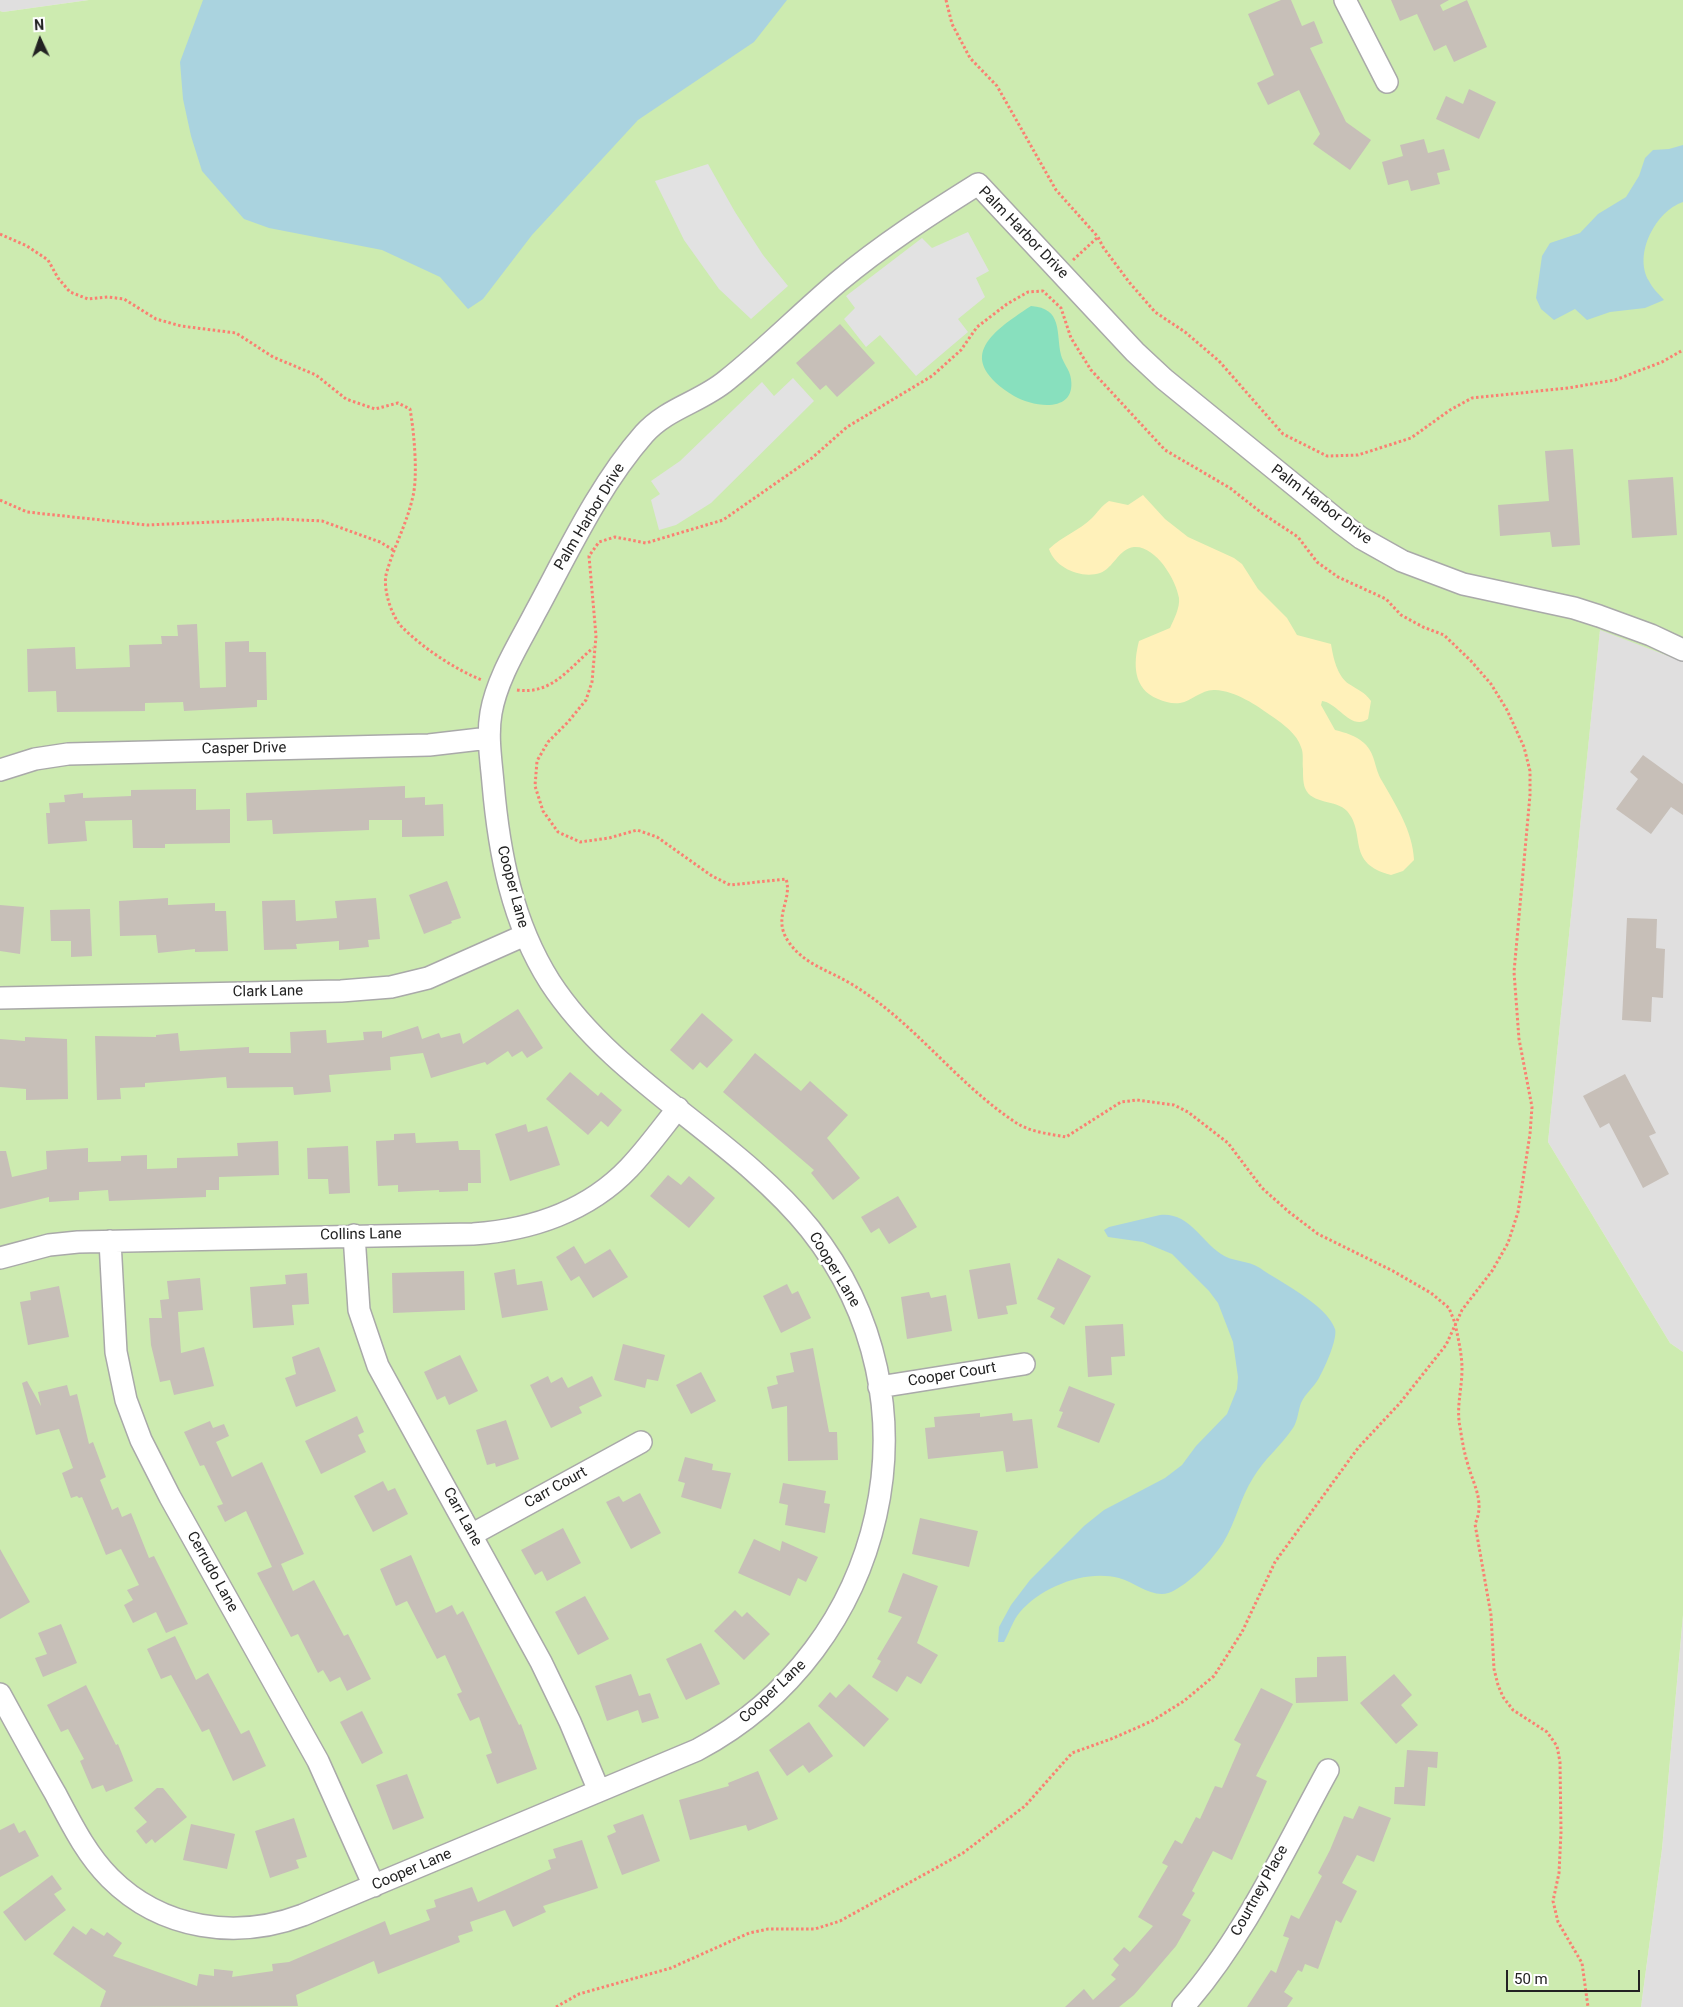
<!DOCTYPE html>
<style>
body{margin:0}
#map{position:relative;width:1683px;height:2007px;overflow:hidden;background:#f2efe9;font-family:Roboto,sans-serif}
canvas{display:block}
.north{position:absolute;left:15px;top:15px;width:50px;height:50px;-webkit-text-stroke:4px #fff;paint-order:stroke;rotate:357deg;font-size:14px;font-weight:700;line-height:20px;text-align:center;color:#222}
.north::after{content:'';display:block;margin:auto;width:18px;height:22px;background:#222;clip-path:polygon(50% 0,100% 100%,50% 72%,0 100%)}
.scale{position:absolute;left:1506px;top:1970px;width:134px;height:22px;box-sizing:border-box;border:2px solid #222;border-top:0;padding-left:6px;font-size:15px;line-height:18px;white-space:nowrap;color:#222;-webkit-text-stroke:4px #fff;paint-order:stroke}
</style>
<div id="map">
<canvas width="1683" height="2007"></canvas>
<div class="north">N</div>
<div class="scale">50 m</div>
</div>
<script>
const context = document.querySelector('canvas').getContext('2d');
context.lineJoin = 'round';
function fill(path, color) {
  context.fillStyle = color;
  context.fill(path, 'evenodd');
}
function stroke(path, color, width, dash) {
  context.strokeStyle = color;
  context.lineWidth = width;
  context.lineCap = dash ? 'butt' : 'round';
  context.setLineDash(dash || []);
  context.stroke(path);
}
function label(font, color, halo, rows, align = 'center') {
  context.font = font + ' Roboto,sans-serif';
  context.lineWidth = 5;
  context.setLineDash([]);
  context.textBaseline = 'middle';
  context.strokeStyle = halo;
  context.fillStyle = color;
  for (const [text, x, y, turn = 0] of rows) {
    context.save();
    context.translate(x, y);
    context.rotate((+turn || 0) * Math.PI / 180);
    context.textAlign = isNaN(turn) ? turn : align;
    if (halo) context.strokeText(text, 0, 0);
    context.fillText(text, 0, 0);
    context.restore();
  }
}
fill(new Path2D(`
 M0 0H89L3 12 0 11Z
 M1600 629 1676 659 1683 647V1352L1670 1343 1548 1142Z
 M1683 1615V2007H1641L1662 1849Z`), '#e0dfdf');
fill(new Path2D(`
 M89 0H1683V647L1676 659 1600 630 1548 1142 1670 1343 1683 1352V1615L1662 1849 1641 2007H0V11L3 12Z`), '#cdebb0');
fill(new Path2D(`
 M1143 495 1165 519 1188 537 1234 558 1242 564 1258 589 1287 618 1297 635 1331 644C1333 657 1337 676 1349 684 1358 690 1365 692 1371 701L1368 719C1351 731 1338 703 1322 701L1321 705 1335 730C1346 733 1355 735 1364 743 1376 754 1374 768 1382 781 1395 804 1413 831 1414 860L1403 871 1391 875C1345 863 1367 834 1347 811 1336 799 1312 805 1305 788 1303 783 1303 775 1303 769 1302 763 1304 753 1301 747 1297 734 1283 724 1273 717 1256 705 1236 691 1215 690 1202 689 1192 701 1180 703 1172 704 1165 702 1158 699 1133 689 1133 664 1139 641L1170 628C1174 619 1180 608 1179 598 1176 579 1155 545 1134 547 1118 549 1114 568 1100 573 1081 579 1055 568 1049 549 1062 536 1079 531 1092 518 1098 512 1101 506 1109 501L1128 505Z`), '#fff1ba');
fill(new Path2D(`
 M1031 306C1063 308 1056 333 1061 355 1063 363 1070 370 1071 379 1076 414 1033 407 1014 396 955 359 988 334 1031 306Z`), '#88e0be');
fill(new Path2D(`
 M708 164 735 212 763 255 788 286 751 319 719 289 684 240 655 181Z
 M968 232 989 271 976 278 985 297 958 319 968 332 916 376 880 335 866 347 844 319 855 308 846 296 922 238 932 248Z
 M793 378 814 401 711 503 676 525 659 530 651 500 660 494 651 481 680 461 762 382 774 396Z`), '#e2e2e2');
fill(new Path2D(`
 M203 0H787L754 42 638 120 532 235 483 299 468 309 440 277 382 250 269 228 244 219 202 171 191 136 183 99 180 62Z
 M1683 145V202C1656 211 1633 254 1649 281 1652 288 1659 294 1664 300L1645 308 1610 312 1587 320 1575 309 1554 320 1541 309 1536 298 1542 256 1550 243 1580 233 1598 214 1626 197 1639 176 1645 158 1653 150 1669 149Z
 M1160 1215C1189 1212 1200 1240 1221 1254 1232 1262 1248 1260 1260 1268 1281 1283 1326 1304 1335 1329 1338 1339 1324 1369 1319 1378 1314 1387 1305 1394 1301 1403 1298 1411 1298 1420 1293 1428 1281 1446 1264 1459 1253 1478 1240 1498 1236 1522 1223 1543 1212 1560 1193 1580 1175 1590 1156 1602 1137 1583 1119 1578 1086 1569 1041 1587 1020 1612 1013 1620 1009 1633 1004 1642H998L999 1627 1011 1605 1030 1580 1084 1526 1104 1510 1165 1478 1182 1465 1196 1446 1227 1414 1237 1389 1238 1377 1233 1342 1218 1303 1209 1291 1172 1254 1143 1242 1108 1237 1104 1230 1109 1227Z`), '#aad3df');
fill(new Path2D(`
 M1281 0H1291L1302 26 1314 21 1323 43 1310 48 1346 122 1371 140 1350 170 1313 144 1320 134 1299 90 1268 105 1257 83 1274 75 1248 14Z
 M1391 0H1449L1440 5 1443 11 1467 0 1487 47 1454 62 1446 45 1434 51 1417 14 1400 21Z
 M1469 89 1496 102 1479 139 1436 119 1446 96 1463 104Z
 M1424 139 1428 153 1444 149 1450 170 1437 173 1440 184 1411 191 1408 180 1388 185 1382 162 1403 156 1400 145Z
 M840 324 875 363 837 397 826 385 820 390 796 363Z
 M1573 449 1580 545 1552 547 1550 532 1500 536 1498 505 1549 501 1545 451Z
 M1673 477 1677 535 1632 538 1628 480Z
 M197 624 200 688 226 687 225 642 249 641V652H266L267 700H257V707L184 711 183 702 145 703V711L57 712 56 691 28 692 27 649 75 647 76 669 130 667 129 645 162 644 161 636H178L177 625Z
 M1643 755 1683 784V815L1671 807 1651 834 1616 809 1638 779 1630 772Z
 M405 786V798L425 797V805L443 804 444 836 402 837V820H369V830L273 834 272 820 247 821 246 793Z
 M196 789V810L230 809V843L165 844V848H133L132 820 85 821 87 841 48 844 46 813H50L49 803 65 802 64 795 83 793V798L131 796V790Z
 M447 881 461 918 451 921 452 923 424 934 409 895Z
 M168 898V905L215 903V911H226L228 951 195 952V949L158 953 156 935 120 936 119 901Z
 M376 898 380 939 368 940 369 947 339 950V941L296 944 297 949 264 950 262 901 295 900 296 921 337 918 335 901Z
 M0 905 24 907 20 954 0 951Z
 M90 909 92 956 71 957V941H51L50 910Z
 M1627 918 1657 919 1656 948 1665 949 1663 998 1652 997 1651 1022 1622 1020Z
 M518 1009 543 1048 527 1058 522 1051 512 1057 508 1051 487 1065 485 1062 431 1078 423 1053 390 1057 391 1070 329 1075 331 1092 294 1095 293 1087 227 1088 226 1077 145 1083V1087L120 1088 121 1099 97 1100 95 1036 156 1037V1035L178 1033 180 1051 249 1047V1053H291L290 1032 326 1030 327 1043 364 1040 363 1032 382 1031V1038L418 1026 422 1039 439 1033 441 1038 460 1033 463 1044Z
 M702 1013 733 1040 707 1068 700 1062 693 1070 670 1050Z
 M25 1037 67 1039 68 1099 26 1100V1089L0 1087V1039L25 1041Z
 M755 1053 801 1091 810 1081 848 1115 827 1138 860 1178 833 1200 811 1173 814 1170 723 1092Z
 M570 1072 598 1096 601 1092 622 1110 608 1127 601 1121 588 1135 546 1099Z
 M1625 1074 1656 1133 1649 1136 1669 1174 1643 1188 1609 1123 1600 1128 1583 1096Z
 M526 1124 528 1132 547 1126 560 1165 510 1181 495 1134Z
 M415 1133 416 1143 458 1141 459 1150H480L481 1183H468V1191L439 1192V1190L398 1192V1185L378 1186 376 1141 394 1140V1134Z
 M278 1141 279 1175 219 1177V1190H206V1197L109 1201 108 1190 79 1192V1200L49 1202V1197L0 1209V1151H6L12 1177 47 1169 46 1151 88 1148V1162L121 1161V1156L147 1155V1169L177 1168V1158L238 1156 237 1143Z
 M348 1146 350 1193 329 1194 328 1179H308L307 1148Z
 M668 1175 681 1185 689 1176 715 1198 689 1228 650 1196Z
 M898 1196 917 1227 889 1244 879 1228 871 1233 861 1217Z
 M574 1246 585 1264 610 1249 628 1277 593 1298 579 1276 571 1281 556 1257Z
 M1058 1258 1091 1276 1064 1325 1050 1317 1055 1308 1037 1299Z
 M1010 1263 1017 1304 1006 1306 1008 1314 978 1319 969 1270Z
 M515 1269 517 1285 542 1281 548 1310 502 1318 494 1273Z
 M464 1271 465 1310 393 1313 392 1273Z
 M307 1273 309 1304 292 1305 294 1325 253 1328 250 1287 286 1284 285 1275Z
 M200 1278 203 1310 178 1312 181 1353 204 1347 214 1386 174 1395 170 1380 160 1382 151 1345 149 1318H162L160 1300 169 1299 167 1281Z
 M787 1284 792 1294 798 1291 811 1318 781 1333 763 1296Z
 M59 1286 69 1337 28 1345 20 1302 31 1300 30 1292Z
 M929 1292 931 1298 946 1295 952 1331 907 1339 901 1297Z
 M1123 1324 1125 1356 1111 1357 1112 1375 1088 1377 1085 1326Z
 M623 1344 665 1355 658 1381 647 1379 645 1388 614 1380Z
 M319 1347 336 1391 296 1407 285 1378 296 1374 292 1357Z
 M813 1348 829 1432H837L838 1460 788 1461 787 1406 772 1409 767 1387 778 1384 776 1376 794 1372 790 1353Z
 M460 1355 478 1391 449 1405 445 1396 437 1400 424 1372Z
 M701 1372 716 1401 691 1414 676 1385Z
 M548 1376 551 1383 562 1377 568 1388 592 1376 602 1396 579 1407 582 1413 551 1428 530 1385Z
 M27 1381 41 1406 38 1392 67 1385 70 1396 77 1394 89 1444 93 1442 106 1477 100 1480 112 1510 118 1507 122 1517 131 1513 149 1558 154 1556 188 1624 166 1633 156 1612 133 1623 124 1605 133 1600 127 1590 139 1585 121 1549 106 1555 82 1497 79 1498 77 1496 71 1498 62 1473 73 1468 59 1429 36 1435 22 1383Z
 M1069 1386 1115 1404 1099 1443 1057 1427 1063 1412 1059 1411Z
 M980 1413V1417L1012 1413 1013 1421 1032 1419 1038 1468 1006 1472 1003 1451 928 1459 925 1428 935 1427 934 1417Z
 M357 1416 364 1432 358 1435 366 1452 321 1474 305 1441Z
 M506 1420 519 1459 496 1467 495 1463 487 1465 476 1430Z
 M210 1421 213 1428 224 1424 229 1436 216 1442 232 1477 262 1462 304 1554 281 1564 293 1591 314 1580 344 1636 348 1634 371 1679 347 1691 340 1677 330 1682 323 1670 318 1673 298 1634 291 1637 257 1573 272 1567 246 1511 225 1522 217 1506 223 1504 204 1465 200 1466 184 1432Z
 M685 1457 713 1464 712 1470 731 1473 721 1509 681 1497 685 1483 678 1481Z
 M383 1481 388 1491 395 1488 408 1514 373 1532 354 1496Z
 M783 1483 826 1491 824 1503 830 1504 825 1533 785 1525 788 1505 779 1503Z
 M640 1493 661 1533 631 1549 606 1502 619 1496 623 1502Z
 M920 1518 978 1531 969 1567 912 1554Z
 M563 1528 581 1563 547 1581 542 1571 535 1575 521 1550Z
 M754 1539 780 1551 782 1541 818 1557 806 1582 798 1578 790 1596 738 1573Z
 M0 1549 30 1602 0 1619Z
 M411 1555 436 1613 452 1605 457 1615 463 1611 519 1725 521 1724 537 1769 497 1784 486 1755 492 1753 479 1717 470 1721 457 1694 462 1692 445 1655 437 1659 407 1601 396 1606 380 1569Z
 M903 1573 938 1586 917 1643 938 1655 921 1684 907 1676 897 1692 872 1677 881 1661 877 1659 902 1617 888 1612Z
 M585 1596 609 1639 578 1655 555 1612Z
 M735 1610 742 1617 747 1612 770 1634 744 1660 714 1631Z
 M61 1624 77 1663 43 1677 35 1658 47 1654 38 1633Z
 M175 1636 196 1680 208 1673 241 1734 249 1730 266 1766 233 1781 209 1729 202 1732 171 1675 161 1679 147 1649Z
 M701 1643 720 1684 686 1700 666 1659Z
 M1346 1656 1348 1701 1296 1703 1295 1678 1317 1677V1657Z
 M631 1674 639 1696 650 1693 659 1718 642 1723 638 1710 607 1721 595 1686Z
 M1394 1674 1412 1695 1401 1705 1418 1725 1396 1744 1360 1703Z
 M849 1684 889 1719 864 1747 818 1706 830 1692 836 1698Z
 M86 1685 116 1745 118 1744 133 1781 106 1792 103 1785 92 1789 80 1761 84 1759 68 1729 61 1732 47 1705Z
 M1261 1688 1293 1704 1256 1776 1267 1781 1232 1860 1213 1851 1192 1891 1195 1893 1182 1915 1191 1920 1176 1946 1134 1995 1119 2007H1065L1084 1989 1093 2000 1116 1979 1111 1975 1119 1965 1113 1959 1124 1947 1130 1952 1153 1926 1138 1917 1168 1866 1162 1863 1175 1840 1182 1844 1196 1817 1200 1819 1215 1786 1222 1788 1241 1744 1234 1740Z
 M362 1711 383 1753 362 1764 340 1722Z
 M809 1722 833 1756 809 1773 803 1765 787 1776 769 1750Z
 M1407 1750 1438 1752 1437 1768 1428 1767 1425 1806 1394 1804 1395 1787H1404Z
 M758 1771 778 1819 748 1831 746 1825 690 1840 679 1800 729 1786 728 1783Z
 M407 1774 424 1818 393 1830 376 1785Z
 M157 1788H163L187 1817 155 1843 152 1839 146 1844 136 1831 147 1822 134 1808Z
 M1359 1806 1391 1818 1374 1862 1357 1855 1342 1883 1357 1891 1341 1923 1336 1920 1318 1969 1305 1964 1302 1972 1298 1970 1284 1992 1293 1998 1287 2007H1247L1271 1970 1276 1973 1289 1938 1283 1936 1291 1915 1299 1919 1322 1876 1318 1873 1330 1850 1344 1816 1353 1819Z
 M643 1814 660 1861 622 1875 607 1836 616 1832 613 1825Z
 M294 1818 307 1857 296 1860 299 1868 270 1878 255 1831Z
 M14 1823 19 1833 25 1830 39 1856 0 1877V1830Z
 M191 1824 235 1834 227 1869 183 1860Z
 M582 1840 598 1888 543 1906 546 1912 513 1927 505 1910 470 1922 473 1931 458 1936 460 1942 378 1974 374 1961 296 1995 298 2006 100 2007 106 1991 53 1954 73 1926 86 1935 91 1928 104 1936 107 1932 122 1943 113 1956 197 1986 199 1974 214 1976V1969L233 1971 232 1977 273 1971 272 1964 289 1962 385 1921 390 1935 430 1920 426 1910 436 1907 434 1900 472 1887 478 1902 551 1869 548 1860 556 1858 553 1849Z
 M52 1875 62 1889 54 1894 66 1910 25 1941 3 1912Z`), '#c7bfb8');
const minor = new Path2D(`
 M1345 0 1387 82
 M0 770 35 759 68 754 429 745 489 738
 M0 998 341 991 391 987 428 978 525 935
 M354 1235 359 1310 378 1366 541 1662 570 1722 599 1791
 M110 1241 116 1352 126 1400 141 1440 170 1497 318 1761 374 1886
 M0 1258 49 1245 78 1242 473 1234C531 1230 588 1211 629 1168 647 1149 662 1128 678 1108
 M879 1387 1024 1364
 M471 1535 641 1442
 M0 1694C18 1727 36 1760 55 1793 71 1823 86 1854 110 1878 162 1930 237 1940 303 1915L697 1750C887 1649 946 1400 810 1229 735 1136 615 1082 550 982 512 922 499 853 493 783 491 760 487 736 491 713 497 678 519 644 535 613 567 554 599 485 644 434 667 408 701 402 727 380 766 349 801 313 839 281 882 245 930 214 978 184L1135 352 1164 379 1341 523 1361 538 1402 561 1463 584 1574 608 1599 616 1651 635 1683 650
 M1183 2007C1244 1938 1284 1850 1328 1770`);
stroke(minor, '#a9a9a9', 24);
stroke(new Path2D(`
 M946 0 952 24 970 58 997 86 1056 190 1098 237 1103 247 1129 282 1155 312 1185 332 1219 361 1283 434 1327 456 1358 455 1411 438 1450 410 1472 398 1568 388 1615 380 1662 362 1683 350
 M0 234 27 246 48 260 58 278 70 292 88 299 108 297 124 299 156 319 181 326 236 333 273 357 316 375 346 399 375 409 398 403 410 409C414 431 418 475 413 496 407 524 393 548 386 575 383 590 392 618 403 628 423 648 456 670 482 680
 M1073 260 1098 237
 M0 500 27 512 147 525 280 519 322 521 380 542 395 551
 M517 690C552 695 569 668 593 648
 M556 2007 579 1994 671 1968 749 1933 768 1929H815L840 1921 963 1853 1025 1806 1072 1753 1111 1739 1152 1721 1184 1701 1214 1676 1242 1632 1275 1562 1358 1448 1400 1403 1446 1345 1462 1310 1492 1271 1508 1243 1518 1212 1530 1134 1532 1107 1519 1039 1514 972 1530 795V771L1524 747 1507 710 1491 684 1471 661 1444 635 1423 627 1401 615 1386 599 1338 577 1317 562 1298 537 1263 514 1230 488 1165 450 1091 370 1071 338 1061 308 1043 291 1028 292 1007 304 977 327 961 350 932 376 847 427 812 458 723 520 646 543 615 537 599 542 589 556 596 636 592 682 586 700 568 722 548 742 537 761 535 786 543 811 558 832 580 842 609 838 637 830 657 837 712 876 730 885 786 879C793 900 772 917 788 941 804 965 829 970 853 985 914 1022 956 1083 1015 1122 1029 1132 1050 1134 1066 1137L1121 1102 1137 1100 1174 1105 1188 1112 1228 1143 1262 1188 1289 1212 1318 1234 1393 1271 1431 1293 1449 1308 1455 1323C1458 1338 1462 1354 1462 1369 1462 1389 1456 1407 1460 1427 1462 1440 1464 1452 1468 1465 1474 1486 1485 1502 1475 1524L1491 1615 1494 1669 1498 1685 1503 1697 1513 1710 1547 1732 1557 1746 1560 1762 1561 1832 1559 1873 1553 1901 1558 1922 1582 1963 1588 2007`), '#fa8072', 3, [2.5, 2.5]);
stroke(minor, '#fff', 21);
label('15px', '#222', '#fff', [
 ["Palm Harbor Drive",1023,233,46],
 ["Palm Harbor Drive",1321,505,37],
 ["Palm Harbor Drive",590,517,-59],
 ["Casper Drive",244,749,-1],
 ["Cooper Lane",512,887,75],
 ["Clark Lane",268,992,-1],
 ["Collins Lane",361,1235,-1],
 ["Cooper Lane",834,1270,59],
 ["Cooper Court",952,1375,-9],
 ["Carr Court",556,1488,-29],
 ["Carr Lane",462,1517,61],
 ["Cerrudo Lane",212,1572,61],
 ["Cooper Lane",773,1692,-43],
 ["Cooper Lane",412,1870,-23],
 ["Courtney Place",1260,1891,-61]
]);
</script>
